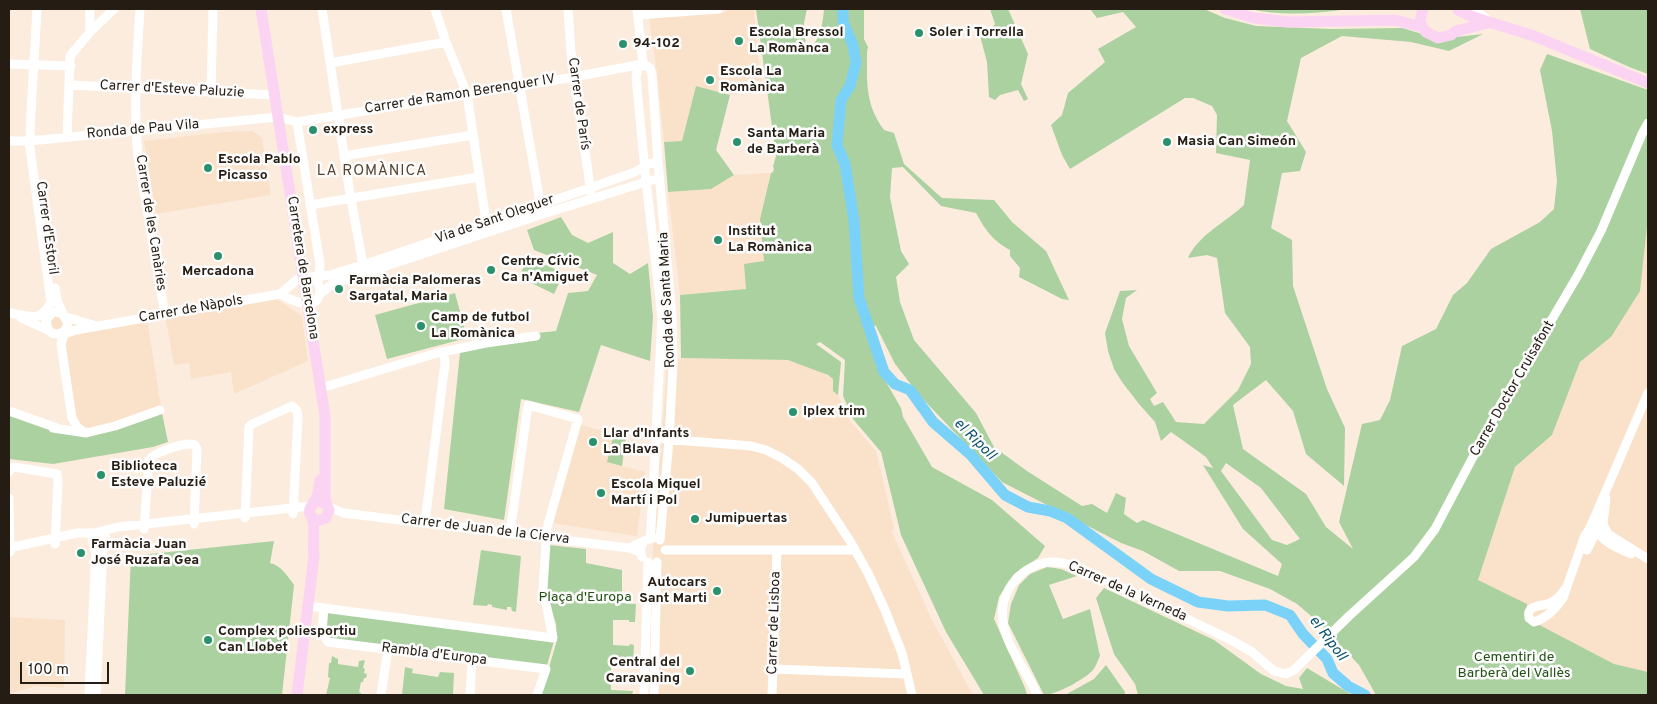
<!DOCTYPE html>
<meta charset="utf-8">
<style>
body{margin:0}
#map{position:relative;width:1657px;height:704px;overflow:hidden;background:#fcecde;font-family:Overpass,sans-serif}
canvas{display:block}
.frame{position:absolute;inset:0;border:10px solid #251c13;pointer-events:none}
.scale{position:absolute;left:20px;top:662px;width:89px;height:22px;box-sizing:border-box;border:2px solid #251c13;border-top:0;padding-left:6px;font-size:15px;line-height:18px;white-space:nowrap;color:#251c13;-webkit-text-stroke:4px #fcfcfc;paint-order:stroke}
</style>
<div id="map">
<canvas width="1657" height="704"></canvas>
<div class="frame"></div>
<div class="scale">100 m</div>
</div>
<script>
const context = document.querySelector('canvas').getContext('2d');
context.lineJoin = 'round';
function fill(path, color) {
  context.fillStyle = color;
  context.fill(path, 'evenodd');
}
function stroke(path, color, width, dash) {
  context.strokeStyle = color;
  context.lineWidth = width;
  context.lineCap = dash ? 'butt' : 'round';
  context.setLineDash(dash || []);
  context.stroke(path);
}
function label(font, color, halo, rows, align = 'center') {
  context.font = font + ' Overpass,sans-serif';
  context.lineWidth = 5;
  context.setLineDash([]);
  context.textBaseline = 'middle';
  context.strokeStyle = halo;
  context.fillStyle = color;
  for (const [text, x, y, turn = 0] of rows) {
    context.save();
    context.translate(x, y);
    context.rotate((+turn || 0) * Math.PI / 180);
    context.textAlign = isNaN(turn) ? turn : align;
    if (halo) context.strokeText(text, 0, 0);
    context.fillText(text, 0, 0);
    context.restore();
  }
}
fill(new Path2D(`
 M727 9H754L759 62 764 90 730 95 696 86 682 141 664 142 657 73 649 18 727 12Z
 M252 131 262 138 271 195 156 214 144 141 224 132Z
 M771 173 760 219 764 261 746 289 680 295 668 192 711 189 734 175Z
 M1648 217V672L1614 664 1525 618 1478 580 1515 467 1552 435 1580 362 1611 337Z
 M272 296 302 316 308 361 234 394 231 372 191 379 189 363 174 365 165 315Z
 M51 314 90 325 147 318 162 413 97 433 69 427 72 424 58 334H54L47 318Z
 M681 358 788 360 819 371 833 379V391L838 395 850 421 876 451 894 528 892 532 932 620 973 695H648L653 550 667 366Z
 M581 425 626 437 622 466 645 472 637 536 557 524 552 520 579 426Z
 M9 617 65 620 64 688 36 686 9 694Z`), '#fae1ca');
fill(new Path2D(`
 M756 9H807L804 23 806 49C820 46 823 21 824 9H864V39L868 47 867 52C867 83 865 104 884 130L894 133 904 164 942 198 994 200 1012 222 1046 251 1069 300 1062 299 1019 277 1020 268 1010 256V250C992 240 986 231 976 213L941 206 903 167 892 168 890 197 901 251 909 264 896 277 900 302 914 340 976 413 994 447 1027 471 1082 506 1092 504 1107 513 1116 493 1126 498 1124 514 1137 523 1143 520 1278 576 1282 564 1243 529 1203 465 1213 468 1206 457 1171 432 1161 441 1155 422 1139 404 1122 382 1114 369 1108 351 1105 333 1120 291 1137 290 1126 298 1122 319 1129 346 1157 393 1150 399 1154 406 1163 402 1176 422 1204 424 1238 390 1251 364 1250 347 1225 313 1217 258 1207 255 1188 258C1198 235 1226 222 1244 205L1250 160 1216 153 1217 115 1212 106 1193 98H1185L1070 169 1062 155 1051 125 1062 115 1068 93 1105 62 1098 49 1136 27 1123 12 1097 18 1090 9H1204L1225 18 1256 26 1332 29 1402 28 1439 39 1483 34 1449 51 1411 42 1342 36 1301 58 1287 121 1306 152 1300 171 1282 173 1271 228 1292 240 1293 286 1327 389 1345 428 1344 486 1306 454 1293 411 1266 380 1233 405 1243 449 1306 494 1326 527 1353 549 1339 522 1362 424 1380 420 1390 400 1402 346 1436 329 1453 295 1467 283 1491 249 1540 222 1554 209 1557 181 1552 131 1540 70 1547 54 1648 90V217L1640 291 1611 337 1580 362 1552 435 1515 467 1478 580 1527 604 1526 618 1614 664 1648 672V695H1376L1359 665 1317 621 1297 604 1270 589 1220 571H1179L1143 551 1121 543 1002 482 920 396 895 364 876 326 865 324 882 375 901 408 903 417 932 467 992 500 1045 546 1038 558 1014 574 999 597 994 619 1025 688 1027 695H984L946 632 901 535 881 452 853 419 843 396 845 360 820 342 816 344 841 362 838 395 833 391V379L828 375 788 360 681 358 680 295 746 289 744 264 764 261 760 219 771 173 773 172 774 169 773 166 776 156ZM1226 463 1261 488 1300 539 1287 545 1272 540 1221 471Z
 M990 9H1008L1028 54 1021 84 1028 99 1024 101 1018 90 1000 95 995 100 989 97 987 62 979 32H989L995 24Z
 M1251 9H1349C1318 13 1283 17 1251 9Z
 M1580 9H1648V74L1629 67 1590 49Z
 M696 86 730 95 716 150 734 175 711 189 668 192 664 142 682 141Z
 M561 217 572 235 588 243 613 232V263L630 274 648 263 653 317 650 361 601 345 579 412 521 399 504 520 444 509 460 353 480 339 556 331 568 293 588 291 597 275 534 250 527 230Z
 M528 257 564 273 554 294 519 277Z
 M455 293 467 338 387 359 375 315Z
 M9 411 53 428 97 433 162 413 168 442 153 447 53 464 9 459Z
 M614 433 626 437 622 466 607 462Z
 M274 541 270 563C281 565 288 577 294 585L282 695H125L131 556Z
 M549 545 586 549V563L622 570V603L636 604 635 622H629V620H613V645L629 646 630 644 634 645 633 666 611 665V690L633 691 632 695H541L557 640 556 624 549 601 546 580Z
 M481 550 521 556 516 612 512 611 511 607H507V610L492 607V605L488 604 487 606 473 605Z
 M1047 567 1061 569 1077 576 1049 585 1063 619 1090 609 1100 656C1098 660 1096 666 1093 670 1085 679 1056 695 1044 695L1008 623 1011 604 1019 585 1030 574Z
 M1104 588 1214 640 1261 674 1286 686 1303 689 1299 678 1307 668 1352 695H1138L1135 684 1114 654 1096 598Z
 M324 608 554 641 546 669 328 642 322 623Z
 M332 656 338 659V664L358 667 359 661 365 660 363 668 365 669 364 673 367 674 366 678H364L363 682H361L359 692 361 693V695H326L330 678 328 677 329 663H331Z
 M1106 665 1125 692V695H1065L1094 679Z
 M405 667 413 669 412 673 438 677 440 672 454 673 453 695H402Z`), '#abd1a0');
stroke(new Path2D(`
 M843 9V22L853 45 856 63 850 86 841 100 837 145 845 164 854 221 859 298 884 372 895 384 910 390 933 422 970 454 1005 495 1028 507 1050 511 1067 518 1151 579 1198 602 1228 606 1265 605 1290 615 1303 634 1327 659 1333 673 1348 686 1365 695`), '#7bd2f9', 11);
stroke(new Path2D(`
 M140 9C137 58 133 107 138 156L165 315
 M322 9 350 194 364 270
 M435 9 446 42 467 94 487 228
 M506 9 541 208
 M568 9 571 53 591 193
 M637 9 643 64
 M1473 9 1487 19
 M638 15 719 9
 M90 32V9
 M330 63 446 42
 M9 64 71 66
 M643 64 650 68 652 75 658 162 672 317 673 364 669 440 660 540
 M643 64 638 69 636 77 646 181 662 317 651 529 650 539
 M70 85 274 95
 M211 92 213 9
 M297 122 320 264 318 284
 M67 137 70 56 90 32 114 9
 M9 141H29L278 117 297 122 568 78 643 64
 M31 141 30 130 37 9
 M344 156 473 135
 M310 205 479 177
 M55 288 57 300 63 314
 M280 294C293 301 320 315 320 288
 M320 294 332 284 543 214 652 180
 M10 313C29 316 41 323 51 302L29 141
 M41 315 55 312 63 314 68 324C65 334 56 337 48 330L46 320 51 314
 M66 317 93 325
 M21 318 48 330
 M65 332 61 344 72 418 78 428 86 433
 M63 336 67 333 76 330 280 294 299 278 330 275 363 265 590 188 635 172 648 164 658 162
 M321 388 437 353 486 343 536 336
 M9 411 57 428
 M53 428 86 433 115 426 160 410
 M664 439 751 446 766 450 782 458 798 469 812 483 850 541 868 573 885 610 902 653 912 695
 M9 472 11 468 14 467 57 474 58 481 55 544
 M9 498 10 552
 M1606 498 1603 524 1608 534 1648 559
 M327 506 343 513 629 548 641 552
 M245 518 249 427 252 424 292 406 297 411 298 417 293 514
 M1594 519C1596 540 1613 546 1631 554
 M425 522 445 363 444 352
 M144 529 149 460C155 452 187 441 195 445L197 449 194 524
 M9 548 77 533H94
 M629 548 648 539 654 538
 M665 550H855
 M1587 550 1598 528
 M642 557 640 550 643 542
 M1565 589C1561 595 1557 600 1550 603 1541 607 1526 604 1529 618L1534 622C1547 618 1555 609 1563 598L1585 535 1589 530 1648 393
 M308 606 553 638 543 589 547 528 578 419 528 405 510 533
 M324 608 322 632 328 642 546 669 537 695
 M773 669 906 674
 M89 695 96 548 92 539 94 533 118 527 310 506
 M96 695 103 548C104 541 109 536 101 532
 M381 695 388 649
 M470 695 472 659
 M644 695 648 562
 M654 695 657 562
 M772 695 777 550
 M1037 695C1027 671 1007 648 1003 622 998 591 1023 562 1054 562 1065 562 1076 567 1087 571L1229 639 1252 652 1274 671 1286 674 1294 670 1349 616 1414 557 1435 529 1502 402 1528 360 1578 275 1601 231 1642 134 1648 123`), '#fff', 9);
stroke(new Path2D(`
 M261 9 325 416V496L327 505
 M1225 9 1254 18 1287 22 1395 20 1422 27
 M1423 9 1420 21 1422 27 1426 32 1438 38 1451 35 1456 31 1488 23
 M1458 10 1473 17 1534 36 1648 83
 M313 503 321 501 327 505 329 510 326 518 317 521C302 513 313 506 317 496 319 491 319 485 320 480
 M297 695 314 556C312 543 316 530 312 518`), '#fbd4f4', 11);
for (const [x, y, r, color] of [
 [919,33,5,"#2b916d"],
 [739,41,5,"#2b916d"],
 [623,44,5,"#2b916d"],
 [710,80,5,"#2b916d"],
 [313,130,5,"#2b916d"],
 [737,142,5,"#2b916d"],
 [1167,142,5,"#2b916d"],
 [208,168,5,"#2b916d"],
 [718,240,5,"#2b916d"],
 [218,256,5,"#2b916d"],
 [491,270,5,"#2b916d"],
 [339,289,5,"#2b916d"],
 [421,326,5,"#2b916d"],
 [793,412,5,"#2b916d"],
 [593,442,5,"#2b916d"],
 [101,475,5,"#2b916d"],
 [601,493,5,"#2b916d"],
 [695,519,5,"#2b916d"],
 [81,553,5,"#2b916d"],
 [717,591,5,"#2b916d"],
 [208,640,5,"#2b916d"],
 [690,671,5,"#2b916d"]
]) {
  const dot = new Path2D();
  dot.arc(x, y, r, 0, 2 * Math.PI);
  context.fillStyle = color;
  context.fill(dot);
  stroke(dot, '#fcfcfc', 2);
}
label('bold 14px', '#251c13', '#fcfcfc', [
 ["Escola Bressol",749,33],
 ["La Romànca",749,49],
 ["Soler i Torrella",929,33],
 ["94-102",633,44],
 ["Escola La",720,72],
 ["Romànica",720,88],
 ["express",323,130],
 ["Santa Maria",747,134],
 ["de Barberà",747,150],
 ["Masia Can Simeón",1177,142],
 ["Escola Pablo",218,160],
 ["Picasso",218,176],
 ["Institut",728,232],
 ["La Romànica",728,248],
 ["Centre Cívic",501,262],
 ["Ca n'Amiguet",501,278],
 ["Mercadona",218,272,"center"],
 ["Farmàcia Palomeras",349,281],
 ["Sargatal, Maria",349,297],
 ["Camp de futbol",431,318],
 ["La Romànica",431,334],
 ["Iplex trim",803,412],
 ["Llar d'Infants",603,434],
 ["La Blava",603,450],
 ["Biblioteca",111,467],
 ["Esteve Paluzié",111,483],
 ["Escola Miquel",611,485],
 ["Martí i Pol",611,501],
 ["Jumipuertas",705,519],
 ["Farmàcia Juan",91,545],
 ["José Ruzafa Gea",91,561],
 ["Autocars",707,583,"right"],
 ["Sant Marti",707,599,"right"],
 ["Complex poliesportiu",218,632],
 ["Can Llobet",218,648],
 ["Central del",680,663,"right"],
 ["Caravaning",680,679,"right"]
], 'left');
label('14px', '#251c13', '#fcfcfc', [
 ["Carrer d'Esteve Paluzie",172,90,3],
 ["Carrer de Ramon Berenguer IV",460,95,-9],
 ["Carrer de París",578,104,82],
 ["Ronda de Pau Vila",143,130,-5],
 ["Via de Sant Oleguer",495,220,-19],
 ["Carrer de les Canàries",150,223,81],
 ["Carrer d'Estoril",46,228,82],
 ["Carretera de Barcelona",302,268,81],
 ["Ronda de Santa Maria",668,300,-93],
 ["Carrer de Nàpols",191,310,-10],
 ["Carrer Doctor Cruisafont",1513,389,-60],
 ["Carrer de Juan de la Cierva",485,530,7],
 ["Carrer de la Verneda",1127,592,24],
 ["Carrer de Lisboa",775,623,-88],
 ["Rambla d'Europa",434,655,7]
]);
label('14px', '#235114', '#fcfcfc', [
 ["Plaça d'Europa",585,598],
 ["Cementiri de",1514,658],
 ["Barberà del Vallès",1514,674]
]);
context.letterSpacing = '1px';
label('15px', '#594431', '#fcfcfc', [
 ["LA ROMÀNICA",372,172]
]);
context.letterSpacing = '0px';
label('italic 15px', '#06526c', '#fcfcfc', [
 ["el Ripoll",974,440,45],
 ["el Ripoll",1327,639,53]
]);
</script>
